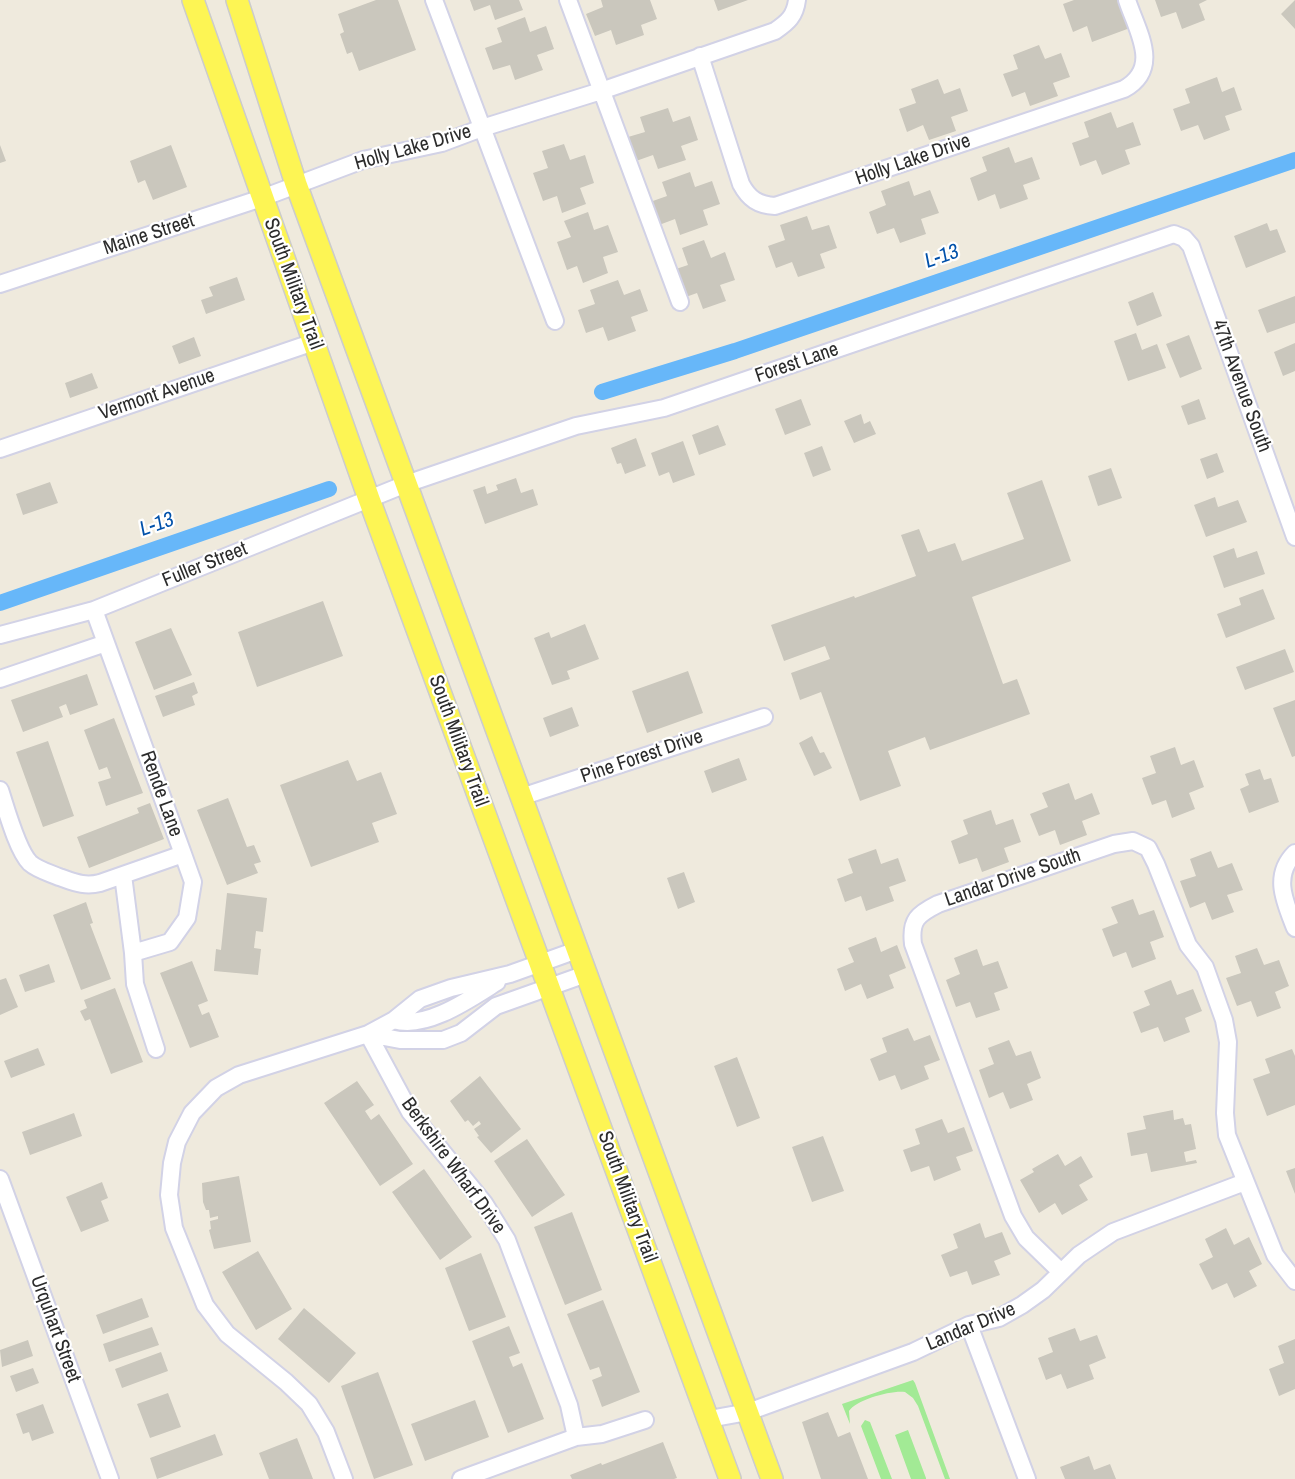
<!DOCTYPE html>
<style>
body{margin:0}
canvas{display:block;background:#efeadd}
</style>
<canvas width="1295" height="1479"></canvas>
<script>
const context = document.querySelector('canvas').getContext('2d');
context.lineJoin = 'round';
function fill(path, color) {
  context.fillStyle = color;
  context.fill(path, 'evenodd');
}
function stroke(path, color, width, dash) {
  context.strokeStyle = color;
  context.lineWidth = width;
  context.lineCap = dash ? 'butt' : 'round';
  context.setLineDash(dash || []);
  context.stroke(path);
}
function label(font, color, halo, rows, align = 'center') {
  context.font = font + ' "Archivo Narrow",sans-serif';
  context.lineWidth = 4.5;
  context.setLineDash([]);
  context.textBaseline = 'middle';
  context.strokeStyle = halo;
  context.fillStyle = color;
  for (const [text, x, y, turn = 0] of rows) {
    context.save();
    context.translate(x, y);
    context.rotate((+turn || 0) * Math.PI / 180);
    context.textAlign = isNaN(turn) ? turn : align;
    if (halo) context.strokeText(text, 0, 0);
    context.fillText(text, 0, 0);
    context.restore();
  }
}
fill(new Path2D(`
 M913 1380 915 1383 950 1479H945L918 1406 913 1398 905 1392C891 1390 856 1400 849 1411L850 1424 842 1404Z
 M865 1420 870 1422 892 1479H881L861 1426Z
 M908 1430 926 1478V1479H911L895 1435Z`), '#a2ea95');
stroke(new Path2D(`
 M602 392 735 351 1295 160
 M0 603 329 489`), '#67b7f9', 16);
fill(new Path2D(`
 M376 0H398L416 50 359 71 352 52 347 54 340 34 344 32 338 14Z
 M470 0H519L523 10 495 20 490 5 474 11Z
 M601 0H650L657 19 641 25 644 35 616 45 611 30 595 36 586 14 603 7Z
 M714 0H748L718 11Z
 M1074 0H1119L1130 28 1092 42 1087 26 1073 32 1063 4Z
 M1155 0H1207L1199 4 1205 20 1182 29 1176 12 1161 17Z
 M1295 0V29L1281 14Z
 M525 17 530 32 546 26 554 49 537 55 543 70 515 80 510 65 493 70 485 48 502 42 497 28Z
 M1039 45 1045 59 1061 53 1070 77 1053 83 1058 96 1030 106 1025 92 1012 97 1003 74 1018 69 1013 55Z
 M1217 77 1222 92 1234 87 1242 110 1225 116 1230 130 1204 140 1198 125 1181 131 1173 109 1190 103 1185 89Z
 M938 79 944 94 960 88 968 111 951 117 956 131 929 140 923 125 907 132 899 109 916 103 911 89Z
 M668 108 673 122 690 116 698 140 681 146 686 160 658 169 653 155 636 161 628 137 645 132 640 117Z
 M1111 112 1117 128 1133 122 1141 145 1125 150 1130 164 1102 175 1096 160 1080 166 1072 143 1089 137 1084 122Z
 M564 144 570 160 585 155 594 183 580 188 586 204 562 213 557 196 543 201 533 173 548 168 542 151Z
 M0 145 6 161 0 163Z
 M171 145 187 187 153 200 145 180 138 183 130 161Z
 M1009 147 1015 163 1032 157 1040 179 1023 185 1028 199 1000 209 995 194 978 201 970 178 987 171 982 157Z
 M690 172 695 187 712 181 720 204 703 210 708 225 680 235 675 219 659 225 650 202 667 196 662 182Z
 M909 181 914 196 930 190 939 213 921 219 926 234 900 243 894 228 877 234 869 212 886 205 881 191Z
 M588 212 594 230 608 225 618 252 603 257 608 273 583 283 577 266 567 270 557 242 571 237 564 221Z
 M807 216 812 230 829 225 837 248 820 254 825 268 798 277 792 262 776 268 768 246 785 240 780 225Z
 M1267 223 1270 231 1277 229 1286 252 1246 268 1234 236Z
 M704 240 711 258 725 252 735 280 720 285 726 301 703 309 697 293 683 298 673 270 688 265 682 248Z
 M237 277 245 300 206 314 201 300 213 296 209 287Z
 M618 280 624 295 640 289 648 311 631 317 636 331 608 341 603 327 586 333 578 310 595 304 590 290Z
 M1153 292 1162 316 1137 326 1128 302Z
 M1295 296V323L1267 333 1258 310Z
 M1136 333 1142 350 1157 344 1166 368 1128 381 1114 341Z
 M1189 335 1202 369 1180 378 1166 344Z
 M194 337 201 356 179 364 172 346Z
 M1295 343V371L1283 376 1274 352Z
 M92 373 98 388 70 398 65 383Z
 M801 399 811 425 785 435 775 409Z
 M1199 399 1206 419 1188 425 1181 406Z
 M861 414 864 424 870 421 876 434 854 443 844 421Z
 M718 425 726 445 699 455 692 435Z
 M636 438 646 466 625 474 621 463 617 464 611 448Z
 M683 441 695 475 673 483 669 472 659 476 651 453Z
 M822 446 831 470 813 477 804 453Z
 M1217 453 1224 472 1207 479 1200 459Z
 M1111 468 1122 498 1098 506 1088 476Z
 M516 478 521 493 533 489 538 505 485 524 473 490 485 486 487 494 498 490 496 485Z
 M1042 480 1071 561 972 597 1003 684 1017 679 1030 714 930 750 925 737 888 751 901 786 860 801 821 692 800 700 791 673 830 659 825 646 784 661 771 625 854 596 855 598 916 576 901 535 919 529 928 552 955 543 962 561 1024 539 1007 493Z
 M50 482 58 503 23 515 16 494Z
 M1215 497 1218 507 1238 500 1247 522 1206 537 1194 505Z
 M1234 548 1237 558 1257 551 1265 574 1224 588 1213 556Z
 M1263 589 1275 619 1226 638 1217 614 1241 605 1239 598Z
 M323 601 343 656 257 687 238 632Z
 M585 624 599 659 567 671 570 679 552 685 534 638 549 632 551 638Z
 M171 628 192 675 154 690 135 642Z
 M1285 649 1294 672 1245 690 1236 667Z
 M688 671 703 713 647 733 632 691Z
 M87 674 98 705 70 715 66 704 59 707 63 717 23 732 11 700Z
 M194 682 198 693 192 696 195 705 163 717 155 696Z
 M1295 700V756L1292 757 1273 708Z
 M572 707 579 726 550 737 543 718Z
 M114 718 143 793 106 806 98 782 111 778 107 767 99 770 84 730Z
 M812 736 820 753 824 752 832 768 814 776 799 743Z
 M48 741 74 816 43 827 16 752Z
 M1175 747 1181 765 1194 760 1204 787 1189 793 1195 809 1172 818 1166 800 1152 805 1142 778 1156 773 1150 756Z
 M739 758 747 780 712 793 704 771Z
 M348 760 357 781 381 772 397 814 372 823 379 842 311 867 280 785Z
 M1260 769 1264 780 1271 778 1279 802 1249 813 1240 789 1249 785 1245 774Z
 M1069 783 1075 800 1092 793 1100 814 1082 821 1087 835 1060 845 1055 830 1039 836 1030 814 1048 807 1042 793Z
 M228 798 247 847 254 845 261 862 254 864 258 873 227 885 197 810Z
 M150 803 164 839 89 868 77 837 139 813 137 808Z
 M991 810 996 825 1013 819 1021 842 1004 848 1009 862 982 872 977 858 959 864 951 841 968 834 963 820Z
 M876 849 881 864 898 858 906 881 889 887 894 901 866 911 861 896 845 902 837 879 853 873 848 859Z
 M1211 851 1218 868 1232 863 1243 890 1227 895 1234 912 1212 920 1205 902 1190 908 1180 881 1196 876 1190 859Z
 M684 872 695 902 678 909 667 878Z
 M227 893 267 898 263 932 256 931 254 948 261 949 258 975 214 971 216 949 221 950Z
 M1133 899 1139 915 1154 910 1164 937 1150 942 1156 959 1132 968 1126 952 1113 957 1102 929 1118 923 1111 907Z
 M86 902 93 923 90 924 111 979 81 990 53 915Z
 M876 937 881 952 897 945 906 968 889 975 894 988 867 999 861 984 845 991 837 969 854 962 848 948Z
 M1257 948 1264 965 1279 960 1289 986 1275 992 1281 1008 1257 1017 1251 1001 1237 1006 1226 978 1241 973 1235 956Z
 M977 949 983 966 998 961 1008 988 994 993 1000 1010 976 1018 970 1002 956 1007 946 980 960 974 954 958Z
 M192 961 208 1001 198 1005 202 1015 209 1012 219 1037 190 1048 160 973Z
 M49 964 55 982 25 992 19 975Z
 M6 978 18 1007 0 1015V980Z
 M1171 980 1177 995 1193 989 1202 1011 1185 1018 1190 1032 1164 1042 1158 1027 1141 1033 1133 1012 1150 1005 1144 991Z
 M115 988 143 1062 111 1074 90 1019 85 1021 80 1011 87 1008 84 1000Z
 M908 1028 914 1041 930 1035 940 1060 924 1066 929 1079 901 1090 895 1075 879 1081 870 1059 887 1052 882 1038Z
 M1009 1040 1016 1056 1031 1051 1041 1078 1027 1084 1033 1100 1010 1109 1003 1092 989 1098 979 1070 994 1064 988 1048Z
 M38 1048 45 1065 11 1078 4 1061Z
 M1292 1049 1295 1056V1105L1267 1116 1253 1079 1270 1073 1265 1059Z
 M737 1057 760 1118 737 1127 714 1066Z
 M480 1076 521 1129 491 1153 477 1137 479 1136 474 1129 481 1124 479 1121 473 1126 468 1120 465 1122 450 1101Z
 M357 1081 374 1105 365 1111 371 1120 379 1114 413 1164 380 1186 324 1103Z
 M1173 1110 1174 1120 1183 1118 1185 1125 1191 1124 1196 1149 1184 1152 1186 1162 1196 1160 1197 1163 1151 1172 1147 1153 1131 1156 1127 1133 1146 1129 1143 1116Z
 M74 1113 82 1136 30 1155 22 1132Z
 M942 1119 948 1133 964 1127 973 1151 956 1157 961 1170 934 1181 929 1166 911 1172 903 1150 920 1144 915 1129Z
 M823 1136 844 1191 812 1202 792 1147Z
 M527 1139 565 1195 532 1217 494 1161Z
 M1058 1154 1065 1166 1081 1156 1093 1177 1079 1185 1088 1200 1062 1215 1055 1203 1039 1213 1020 1180 1034 1172 1032 1169Z
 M1295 1168V1194L1286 1171Z
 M424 1169 472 1237 440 1260 392 1192Z
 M239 1176 251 1242 214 1249 209 1230 211 1229 210 1221 218 1219V1216L210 1218 209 1210H206L203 1202 202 1183Z
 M102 1182 108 1198 101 1201 109 1221 81 1232 66 1197Z
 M572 1212 602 1290 565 1305 534 1227Z
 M980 1223 985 1238 1002 1232 1011 1254 994 1261 1000 1275 972 1285 967 1271 950 1277 941 1255 958 1248 953 1234Z
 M1226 1228 1234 1245 1249 1237 1262 1264 1249 1271 1257 1286 1234 1298 1227 1283 1212 1290 1199 1264 1213 1257 1205 1239Z
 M258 1251 292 1309 256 1330 222 1272Z
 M481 1253 506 1317 469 1331 445 1268Z
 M142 1298 149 1317 103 1334 96 1315Z
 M603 1300 640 1392 602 1407 592 1380 602 1376 599 1367 590 1370 567 1314Z
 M304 1308 356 1353 329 1383 278 1339Z
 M509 1326 520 1353 509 1357 513 1367 522 1363 544 1419 508 1433 472 1341Z
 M152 1327 159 1345 109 1362 103 1344Z
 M1075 1328 1080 1341 1097 1335 1106 1358 1089 1365 1094 1379 1067 1389 1061 1374 1046 1380 1038 1358 1053 1352 1048 1338Z
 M1295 1339V1389L1279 1396 1269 1369 1284 1363 1278 1346Z
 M28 1340 33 1356 2 1367 0 1350Z
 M161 1352 168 1371 122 1388 115 1369Z
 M33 1368 39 1383 16 1392 10 1376Z
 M378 1372 413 1465 374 1479 341 1386Z
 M168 1393 181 1427 150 1438 137 1404Z
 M475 1400 489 1437 425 1461 411 1424Z
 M43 1404 54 1433 32 1441 29 1432 23 1434 16 1414Z
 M828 1412 838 1437 850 1432 868 1479H821L802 1422Z
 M215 1434 223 1455 157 1479 150 1458Z
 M297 1438 313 1479H269L259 1453Z
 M663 1442 677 1478 674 1479H572L570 1475 601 1463 602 1465Z
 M1089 1456 1094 1470 1110 1464 1116 1479H1065L1060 1467Z`), '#cac7bd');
const minor = new Path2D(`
 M434 0 555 321
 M568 0 680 302
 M700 56 741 184C749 199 758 205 775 206L1124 89C1162 68 1137 31 1127 0
 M0 284 262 198 363 160 442 143 482 128 601 91 775 31C788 22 795 16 797 0
 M0 449 314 342
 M0 635 94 610 406 484 576 426 664 408 1174 234 1184 238 1191 246 1295 537
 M0 679 106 643
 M0 790C6 808 17 850 30 863 38 870 50 873 59 877 74 882 84 887 100 883L183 854 94 610
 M521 797 764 717
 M1295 853C1272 876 1285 902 1295 928
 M123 875 133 953 135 984 156 1049
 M133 953 170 942 187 918 193 882 183 854
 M394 1020C426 1030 470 999 497 982
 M368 1034 410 1112 484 1203 507 1240 569 1405 576 1437
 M368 1034 400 1040H443L461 1033 496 1006 586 974
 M0 1179 110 1479
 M1061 1272 1026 1238 1013 1216 913 944C910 920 918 914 938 904L1114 844 1133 841 1148 848 1156 864 1188 945 1205 967 1224 1020 1228 1042 1225 1113 1227 1135 1275 1255 1295 1281
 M969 1325 1027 1479
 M709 1419 748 1412 913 1352 969 1325 999 1318 1022 1305 1043 1290 1079 1255 1113 1232 1245 1182
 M344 1479 326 1432 309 1404 286 1382 227 1334 205 1305 174 1228 169 1195 172 1163 177 1142 192 1113 216 1088 239 1075 368 1034 394 1020 420 999 451 988 510 974 577 950
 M461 1479 576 1437 602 1434 645 1420`);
const major = new Path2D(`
 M193 0 369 499 730 1479
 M237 0 296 184 772 1479`);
stroke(minor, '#d2d2e6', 20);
stroke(major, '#ccc', 24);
stroke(minor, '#fff', 16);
stroke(major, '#fdf554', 21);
label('20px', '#2c2c2c', '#fff', [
 ["Holly Lake Drive",413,148,-16],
 ["Holly Lake Drive",913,160,-19],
 ["Maine Street",149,235,-18],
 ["South Military Trail",293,284,70],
 ["Forest Lane",797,363,-19],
 ["47th Avenue South",1241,386,70],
 ["Vermont Avenue",157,395,-19],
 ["Fuller Street",205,565,-22],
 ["South Military Trail",458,741,70],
 ["Pine Forest Drive",642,757,-19],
 ["Rende Lane",161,794,70],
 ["Landar Drive South",1013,878,-19],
 ["Berkshire Wharf Drive",453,1166,54],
 ["South Military Trail",627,1197,70],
 ["Landar Drive",971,1327,-23],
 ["Urquhart Street",55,1329,70]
]);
label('italic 21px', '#0151aa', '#fff', [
 ["L-13",942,257,-19],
 ["L-13",157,525,-19]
]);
</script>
